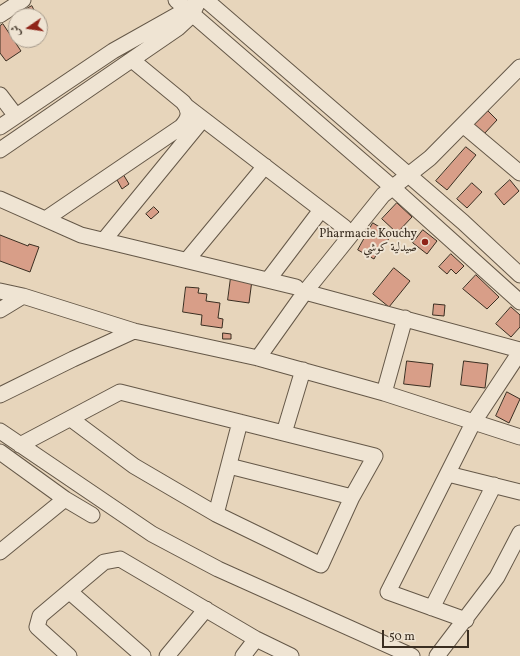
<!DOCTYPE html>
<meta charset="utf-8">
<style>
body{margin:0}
#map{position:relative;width:520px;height:656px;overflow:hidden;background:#e7d5bb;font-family:Vollkorn,Amiri,serif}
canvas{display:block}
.north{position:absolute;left:8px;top:8px;width:40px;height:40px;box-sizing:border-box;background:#efe4d3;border:1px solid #a79b8c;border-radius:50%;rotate:257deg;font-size:11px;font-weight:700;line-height:16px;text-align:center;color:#3a2e21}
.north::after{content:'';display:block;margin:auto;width:14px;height:18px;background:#8f2418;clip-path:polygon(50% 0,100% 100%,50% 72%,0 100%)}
.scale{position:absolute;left:382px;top:630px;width:87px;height:18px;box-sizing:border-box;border:2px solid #3a2e21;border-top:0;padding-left:5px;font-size:12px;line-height:14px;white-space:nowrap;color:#3a2e21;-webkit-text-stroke:3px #efe4d3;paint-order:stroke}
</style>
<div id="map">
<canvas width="520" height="656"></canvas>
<div class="north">ش</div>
<div class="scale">50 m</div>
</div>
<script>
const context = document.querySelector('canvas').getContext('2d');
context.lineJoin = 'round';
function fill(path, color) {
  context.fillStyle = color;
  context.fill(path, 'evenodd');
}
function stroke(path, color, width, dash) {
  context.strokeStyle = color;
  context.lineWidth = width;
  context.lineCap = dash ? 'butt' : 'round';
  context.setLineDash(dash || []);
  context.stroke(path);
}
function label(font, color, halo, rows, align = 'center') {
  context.font = font + ' Vollkorn,Amiri,serif';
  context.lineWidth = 4;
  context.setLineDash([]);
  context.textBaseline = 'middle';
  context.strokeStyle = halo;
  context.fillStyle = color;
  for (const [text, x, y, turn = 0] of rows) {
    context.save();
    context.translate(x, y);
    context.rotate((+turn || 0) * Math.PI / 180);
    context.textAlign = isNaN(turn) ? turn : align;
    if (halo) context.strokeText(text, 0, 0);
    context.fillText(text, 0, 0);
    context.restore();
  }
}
const building = new Path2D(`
 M32 6 37 16H18L17 14Z
 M3 24 21 51 6 61 0 53V26Z
 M483 106 497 120 484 134 469 119Z
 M466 147 476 155 447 190 436 181Z
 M123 174 129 184 122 189 116 178Z
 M510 180 519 191 504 205 495 194Z
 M472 183 482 192 467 208 457 199Z
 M397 203 412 217 397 233 382 219Z
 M154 207 159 212 151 219 146 214Z
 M373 223 391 234 386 244 383 242 374 259 358 250Z
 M423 230 437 241 427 254 413 243Z
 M0 235 28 246 29 244 39 247 30 272 0 261Z
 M451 254 464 266 456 274 451 269 447 274 439 267Z
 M394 268 410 281 389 307 373 294Z
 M476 275 499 297 487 309 463 289Z
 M231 277 252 280 249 303 228 300Z
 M186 287 199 288 198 293 207 294 206 301 220 303 218 318 223 319 222 328 201 325 202 315 183 312Z
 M434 304 445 305 444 316 433 315Z
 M511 307 520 315V327L511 337 496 324Z
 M223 333 231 334V339H223Z
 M407 361 433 364 430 387 404 384Z
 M464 361 488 364 485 388 461 385Z
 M507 392 520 399 509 423 496 416Z`);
fill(building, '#d89e88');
stroke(building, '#3a2e21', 1);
const minor = new Path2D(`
 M176 0 392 187 520 302
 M206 0 463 222 520 275
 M0 15 23 0
 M0 95 16 116
 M186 106 344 227 349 236
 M463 125 520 173
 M0 127 113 51 193 6
 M0 150 178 28 192 15 197 4
 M0 199 81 235 296 287
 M47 218 181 127C189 119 191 111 183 102L132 60
 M104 240 203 119
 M187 260 265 166
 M268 280 321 210
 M0 291 23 296 134 331 258 358 384 393 520 437
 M305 292 520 350
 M0 310 23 296
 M258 358 305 292 383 195 430 158 520 67
 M384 393 405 318
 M0 395 73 359 134 331
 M0 431 152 534 218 569 412 656
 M284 433 303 370
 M20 445 120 392 375 456 352 497 321 565 216 514 134 466 71 419
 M0 452 65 499 92 515
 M229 466 352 497
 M448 474 520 492
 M216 514 240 422
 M0 552 65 499
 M70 592 143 656
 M432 608 494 485
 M466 620 388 592 473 423 520 352
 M69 656 37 627 40 616 104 562 120 559 256 639 291 656
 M167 656 206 609
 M243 656 256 639
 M437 656 497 577 520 533`);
stroke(minor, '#655848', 17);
stroke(minor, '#efe4d3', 15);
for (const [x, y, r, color] of [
 [425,242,4,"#8f2418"]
]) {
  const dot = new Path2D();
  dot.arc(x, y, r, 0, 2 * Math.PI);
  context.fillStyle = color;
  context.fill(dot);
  stroke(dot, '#efe4d3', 1.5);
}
label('12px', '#3a2e21', '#efe4d3', [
 ["Pharmacie Kouchy",417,235],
 ["صيدلية كوشي",417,249]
], 'right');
</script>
